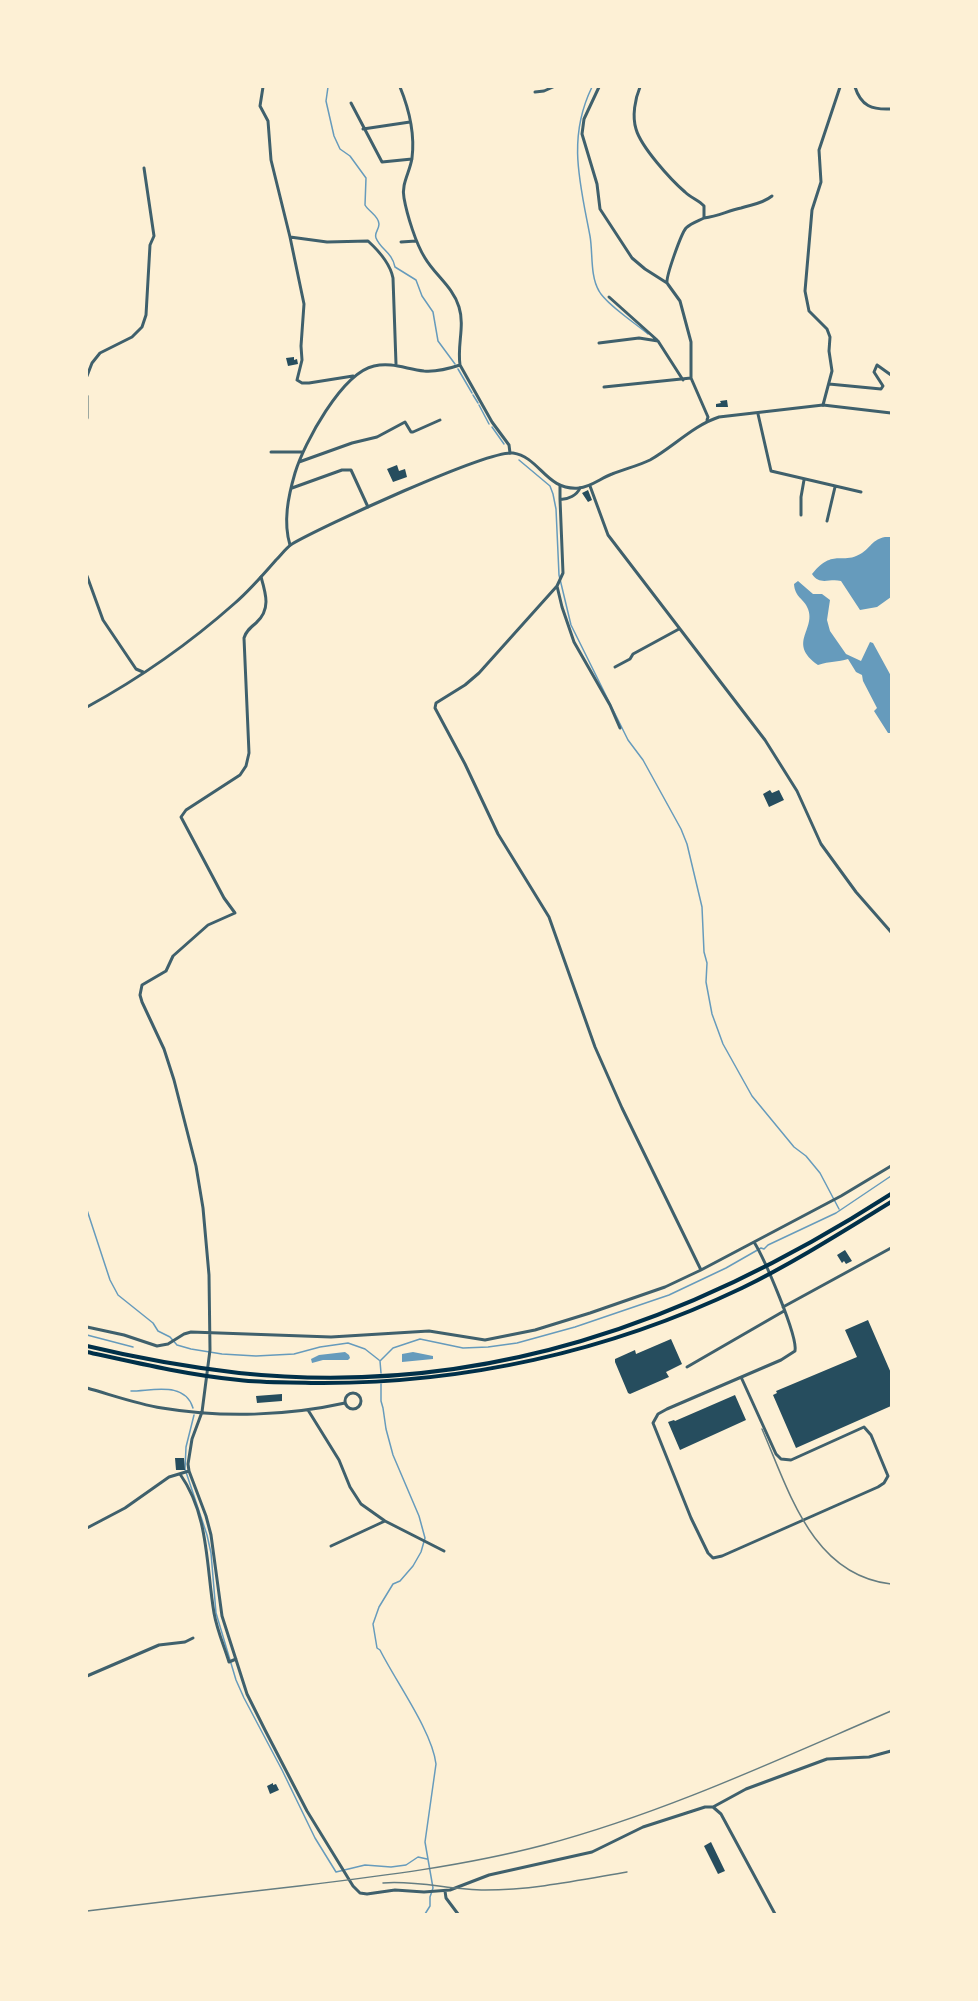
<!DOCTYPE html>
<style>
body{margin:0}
#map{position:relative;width:978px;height:2001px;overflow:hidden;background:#fdf0d5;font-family:"Sofia Sans Condensed",sans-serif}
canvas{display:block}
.frame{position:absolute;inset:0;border:88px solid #fdf0d5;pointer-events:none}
</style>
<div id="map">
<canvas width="978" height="2001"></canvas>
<div class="frame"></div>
</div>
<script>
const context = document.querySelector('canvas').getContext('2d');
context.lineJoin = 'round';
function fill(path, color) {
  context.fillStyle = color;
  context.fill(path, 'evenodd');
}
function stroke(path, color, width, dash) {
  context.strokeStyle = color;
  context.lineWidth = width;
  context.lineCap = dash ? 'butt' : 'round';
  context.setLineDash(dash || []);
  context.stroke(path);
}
fill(new Path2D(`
 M885 537H891V597L877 607 860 610 841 581C829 578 820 586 812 574 834 547 842 566 862 553 872 546 872 540 885 537Z
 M798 581 813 594H822L830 600 827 620 830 631 846 654 861 661 870 642 873 643 891 676V733H888L874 711 877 708 863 681 862 675 856 672 848 659C838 662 830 661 818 665 787 643 816 630 808 609 804 598 795 598 794 584Z
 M345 1352 349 1355 350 1358 348 1360H323L312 1363 311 1359 319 1355Z
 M413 1352 433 1356V1359L402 1362V1354Z`), '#669bbc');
stroke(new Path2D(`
 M328 87 326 101 334 136 340 149 350 156 366 178 365 205C368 211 379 216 379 224 379 230 374 233 376 238 381 250 392 252 395 267L416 280 422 296 433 312 438 341 455 364
 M592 87C567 138 580 183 590 236 593 253 590 276 599 291 606 304 635 323 648 334
 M458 369 472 393
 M473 395 478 403
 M479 405 489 424
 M492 427 504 444
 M519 460 550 486 553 494 556 509 559 575 571 625 628 740 643 760 681 829 687 844 702 907 704 952 707 963 706 982 712 1014 723 1044 752 1096 794 1147 806 1156 820 1173 839 1209
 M87 1210 110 1280 118 1295 153 1323 158 1331 170 1337 177 1345 191 1349 222 1354 256 1356 294 1354 320 1347 348 1343 365 1349 379 1360
 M87 1335 133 1347
 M381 1373 380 1361 393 1348 420 1339 463 1348 488 1347 517 1343 575 1327 669 1295 726 1268 761 1248 764 1249 768 1245 836 1213 891 1176
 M381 1384V1401L383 1408 386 1429 393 1455 419 1516 425 1538 421 1552 413 1566 400 1581 393 1584 379 1607 373 1624 377 1648 380 1650C396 1682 432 1731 436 1764L425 1842 433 1888 430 1897V1906L425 1914
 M131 1391C152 1391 185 1381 193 1408
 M194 1415 186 1447 185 1469 207 1535 211 1553 216 1613 236 1680 244 1698 282 1770 315 1838 336 1872 365 1865 391 1867 406 1865 418 1857 427 1859`), '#669bbc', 1.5);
fill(new Path2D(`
 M294 357V360L297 359 298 364 288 366 286 358Z
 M727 400 728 407H716V404L721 403 720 401Z
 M397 465 399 471 405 469 407 477 393 482 387 469Z
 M588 490 592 500 588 502 582 493Z
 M770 790 772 793 779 790 784 800 769 807 763 794Z
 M845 1250 852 1261 846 1264 844 1261 842 1263 837 1255Z
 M868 1320 891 1373V1406L796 1448 773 1395 777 1393 776 1391 857 1357 845 1330Z
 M671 1339 682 1364 666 1372 669 1377 630 1394 628 1393 615 1362V1359L635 1350 636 1354Z
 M282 1394V1401L257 1403 256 1396Z
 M735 1395 746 1420 680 1450 668 1422 674 1420 675 1421Z
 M175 1458H184L185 1470H176Z
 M273 1783V1785L276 1784 279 1790 270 1794 267 1786Z
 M711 1842 725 1871 718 1874 704 1846Z`), '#264d5e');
stroke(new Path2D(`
 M263 87 260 106 268 121 271 160 290 237 304 304 301 346 302 360 297 380 302 383H309L353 376
 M400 87C409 109 415 134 412 158 410 172 401 184 404 198 407 215 416 244 425 258 435 275 453 287 459 307 465 326 457 345 460 365L492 422 509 445 510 453
 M599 87 584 119 582 134 597 184 600 209 632 258 645 269 667 283 680 301 691 342V378L708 417 707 420
 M640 87C635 99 632 116 636 129 641 147 671 180 685 192 691 198 699 200 704 206V218C698 221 691 223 686 228 681 234 666 276 667 283
 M855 87C861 106 872 110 891 109
 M535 92 544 91 553 87
 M351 103 382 162 412 159
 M363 129 410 122
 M704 218C719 216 727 211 741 208 753 204 762 204 772 196
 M290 237 327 242 368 241C379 251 390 263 393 278L396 364
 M401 242 416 241
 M609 297 657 340
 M599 343 639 338 658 341 683 380
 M87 376 92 363 100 353 132 337 142 327 146 315 150 245 154 236 144 168
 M829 384 881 389 883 386 874 372 877 365 891 375
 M604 387 691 378
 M87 396V418
 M823 405 832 371 829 351 830 337 827 329 809 311 805 291 812 210 821 182 819 150 840 87
 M758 414 771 471 861 492
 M271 452H303
 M299 462 352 443 377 437 405 422 411 432H413L440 420
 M560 486V499C568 500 577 495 580 488
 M590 486 608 535 765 740 797 791 821 844 856 892 891 932
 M292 488 342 470H351L368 507
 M560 499 563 573 557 586 562 607 574 642 610 705 620 728
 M801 515V497L804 480
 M827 521 835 487
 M290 545C283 522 288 497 295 473 304 443 342 373 374 366 392 362 406 369 424 371 436 372 448 369 460 365
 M87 576 103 620 136 669 143 672
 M261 577C266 594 271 610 256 623 251 627 246 631 244 638L249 753 246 766 240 775 186 810 181 817 224 898 235 913 208 925 173 956 166 971 142 985 140 995 142 1002 164 1049 174 1080 196 1166 203 1208 209 1275 210 1350 202 1412 192 1439 188 1464 189 1471 206 1516 211 1535 222 1616 247 1694 265 1730 307 1811 353 1886 360 1893 367 1894 395 1890 424 1892 450 1890 489 1875 592 1852 643 1827 705 1807H713L746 1789 827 1759 869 1757 891 1751
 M557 586 479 673 465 685 436 703 435 708 465 764 498 834 549 917 595 1047 622 1108 701 1270
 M615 667 630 659 633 654 679 629
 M783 1307 891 1248
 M87 1327 124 1335 157 1346 168 1344 184 1334 191 1332 331 1337 429 1331 485 1340 535 1330 590 1313 665 1287 701 1270 841 1196 891 1166
 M687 1367 784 1311
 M741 1377 776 1454 781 1459 791 1460 864 1427 871 1435 888 1476 884 1483 878 1487 722 1556 713 1558 708 1553 691 1518 653 1423 658 1414 667 1409 781 1360 795 1351C798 1336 764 1258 754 1242
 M87 1388C112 1395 137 1404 162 1408 222 1418 287 1416 345 1403
 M345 1401a8 8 0 1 1 16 0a8 8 0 1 1-16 0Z
 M308 1410 339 1460 350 1487 361 1504 385 1521 444 1551
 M180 1474C209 1515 206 1565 214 1613 217 1630 224 1646 229 1662L236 1659
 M87 1528 125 1508 169 1477 189 1471
 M331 1546 385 1521
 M87 1676 159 1645 185 1642 193 1638
 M713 1807 721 1814 775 1914
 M445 1891 446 1898 458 1914`), '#3f606c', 3);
stroke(new Path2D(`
 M87 707C140 678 190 643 235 603 250 590 263 575 276 560 281 555 286 548 292 544 321 527 487 450 513 453 540 457 546 491 579 488 591 487 601 478 612 474 624 469 638 466 650 460 673 447 694 425 719 417L823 405 891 413`), '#3f606c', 3);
stroke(new Path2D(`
 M87 1346C137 1358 188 1367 239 1373 481 1398 690 1323 891 1194
 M87 1352C137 1363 188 1375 239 1380 264 1383 290 1382 316 1383 463 1384 608 1352 742 1288 793 1263 842 1232 891 1202`), '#003049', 4);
stroke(new Path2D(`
 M762 1429C789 1491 812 1575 891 1584
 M383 1883C417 1880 451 1890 485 1890 533 1890 580 1880 627 1872
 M87 1911C158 1902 228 1894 299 1886 382 1876 464 1866 544 1845 664 1813 777 1760 891 1711`), '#657d81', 1.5);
</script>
